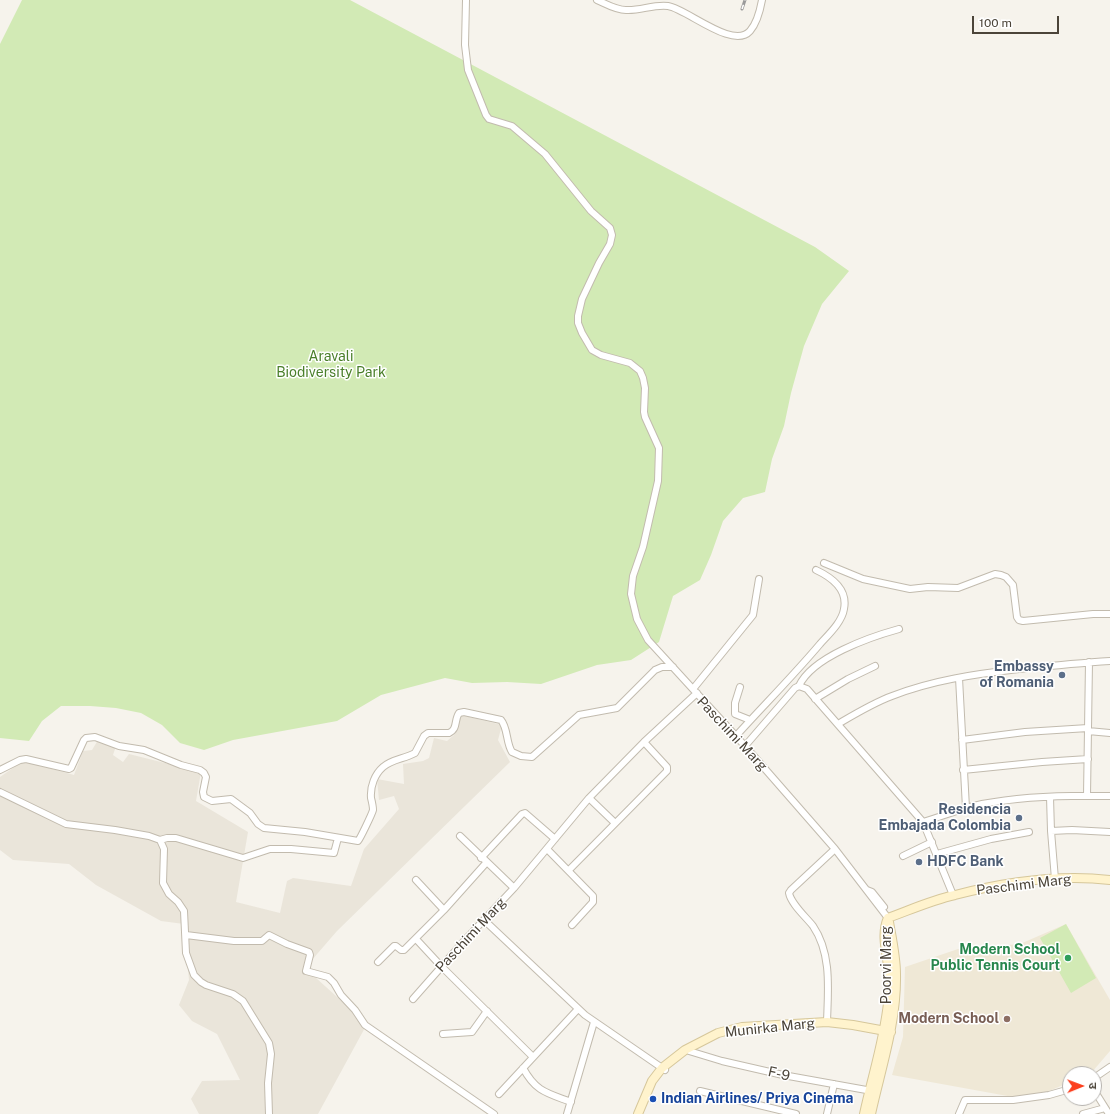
<!DOCTYPE html>
<meta charset="utf-8">
<style>
body{margin:0}
#map{position:relative;width:1110px;height:1114px;overflow:hidden;background:#f6f3ec;font-family:"Public Sans","Noto Sans Devanagari",sans-serif}
canvas{display:block}
.north{position:absolute;left:1062px;top:1066px;width:40px;height:40px;box-sizing:border-box;background:#fff;border:1px solid #b7b4b0;border-radius:50%;rotate:89deg;font-size:11px;font-weight:700;line-height:16px;text-align:center;color:#4b4439}
.north::after{content:'';display:block;margin:auto;width:14px;height:18px;background:#fc3f1d;clip-path:polygon(50% 0,100% 100%,50% 72%,0 100%)}
.scale{position:absolute;left:972px;top:16px;width:87px;height:18px;box-sizing:border-box;border:2px solid #4b4439;border-top:0;padding-left:5px;font-size:12px;line-height:14px;white-space:nowrap;color:#4b4439;-webkit-text-stroke:3px #fff;paint-order:stroke}
</style>
<div id="map">
<canvas width="1110" height="1114"></canvas>
<div class="north">उ</div>
<div class="scale">100 m</div>
</div>
<script>
const context = document.querySelector('canvas').getContext('2d');
context.lineJoin = 'round';
function fill(path, color) {
  context.fillStyle = color;
  context.fill(path, 'evenodd');
}
function stroke(path, color, width, dash) {
  context.strokeStyle = color;
  context.lineWidth = width;
  context.lineCap = dash ? 'butt' : 'round';
  context.setLineDash(dash || []);
  context.stroke(path);
}
function label(font, color, halo, rows, align = 'center') {
  context.font = font + ' "Public Sans",sans-serif';
  context.lineWidth = 3;
  context.setLineDash([]);
  context.textBaseline = 'middle';
  context.strokeStyle = halo;
  context.fillStyle = color;
  for (const [text, x, y, turn = 0] of rows) {
    context.save();
    context.translate(x, y);
    context.rotate((+turn || 0) * Math.PI / 180);
    context.textAlign = isNaN(turn) ? turn : align;
    if (halo) context.strokeText(text, 0, 0);
    context.fillText(text, 0, 0);
    context.restore();
  }
}
fill(new Path2D(`
 M461 715 502 725 498 740 510 762 337 931 305 968 367 1024 318 1114H199L191 1099 202 1081 240 1080 217 1034 192 1021 179 1005 189 980 184 924 161 921 96 885 69 864 13 860 0 850V777L23 761 74 775 83 751 92 750 98 740 116 746 113 755 123 762 129 754 201 772 196 801 248 832 236 902 280 913 287 881 293 878 351 886 364 849 399 809 394 796 379 800 377 779 404 784 403 764 423 761 429 758 434 738 447 741 454 735Z`), '#eae5da');
fill(new Path2D(`
 M1066 924 1110 1000V1051L1092 1072 1087 1074H1070V1082L1047 1092 1013 1097 892 1075 903 1037 905 967 958 949 1020 944Z`), '#efe8d6');
fill(new Path2D(`
 M22 0H350L815 247 849 271 822 304 804 346 791 393 784 426 772 459 765 492 743 498 723 521 711 555 700 580 673 596 659 642 631 660 597 665 541 684 507 682 472 683 445 678 381 695 337 721 233 740 204 750 180 743 162 725 141 713 116 708 90 706H61L42 721 29 741 0 738V44Z
 M1066 924 1096 978 1071 993 1040 938Z`), '#d2eab5');
const street = new Path2D(`
 M466 0 465 45 468 70 486 115 489 119 512 126 545 154 591 211 610 228 612 235 610 244 599 263 582 299 578 316V323L582 333 592 350 601 355 630 363 640 371 643 378 645 388 644 412 645 417 659 448 658 481 643 547 633 576 631 594 637 619 648 640 745 746 835 849 888 918
 M597 0C606 4 616 10 626 10 640 11 654 4 668 6 687 9 733 50 750 31 757 23 760 11 762 0
 M824 563 863 579 910 589 928 587 958 588 995 574 1001 575 1006 577 1013 585 1017 617 1019 620 1023 621 1093 614H1110
 M959 678 966 808
 M799 686C812 657 870 637 899 629
 M740 687 735 703V714L750 720
 M693 689 753 615 759 579
 M815 699 848 679 875 666
 M838 724C855 714 873 703 892 696 933 680 976 674 1019 669 1049 666 1080 663 1110 661
 M1088 731 1110 733
 M736 736C764 705 793 676 820 644 829 634 842 622 844 609 848 589 831 577 816 570
 M962 740 1025 732 1088 728
 M745 746 795 688 799 686 807 689 923 822 953 895
 M0 770 20 760 26 759 69 769 71 768 84 740 86 738 95 737 119 746 144 750 181 765 200 770 204 773 206 777 203 792 204 797 212 801 231 799 250 813 258 824 264 828 305 832 358 841C360 839 372 814 373 810 373 806 372 802 371 798 370 786 375 774 383 767 392 759 404 759 415 753L424 736 428 733H449C458 729 454 720 459 713L464 712 501 720C508 728 506 743 512 752L521 756 532 757 579 715 617 708 655 670 662 667H673
 M963 770 1042 762 1088 759
 M0 792 66 824 115 830 149 836 160 840 164 849 163 883 169 894 178 902 184 911 186 953 194 975 201 982 206 985 233 994 243 1001 269 1043 271 1054 268 1083 269 1114
 M1087 796 1089 662
 M1050 797 1051 831 1055 879
 M589 798 615 823
 M923 822C943 816 962 808 982 804 1024 796 1068 795 1110 796
 M1051 831 1072 830 1110 832
 M460 836 514 888
 M160 840 167 838H176L243 858 270 849H291L334 853 338 838
 M547 849 593 896V902L572 925
 M937 854 991 839 1029 832
 M903 856 932 842
 M481 858 522 814 525 813 555 839
 M569 870 667 771V767L644 742
 M416 880 444 910
 M867 890 872 892 884 907
 M484 920 585 1015 665 1070
 M186 935 234 941H262L269 935 287 944 309 952 310 955 306 971 328 977 334 983 341 995 355 1010 365 1025 494 1114
 M416 939 441 966 533 1057
 M378 962 394 946H396L401 950H404L444 910 486 863
 M413 999 465 940 514 888 589 798 644 742 697 693
 M827 1022C828 990 832 954 813 926 806 917 791 904 789 893L791 890 835 849
 M443 1034 472 1032 487 1011
 M689 1051 722 1061 783 1075 872 1091
 M523 1068C536 1092 547 1093 571 1102
 M1094 1078 1110 1067
 M1094 1090 1109 1114
 M700 1091 796 1114
 M499 1094 578 1009
 M567 1114 594 1022
 M827 1114 834 1084
 M959 1114 965 1100H1013L1049 1095 1070 1089
 M1083 1114 1105 1108`);
const secondary = new Path2D(`
 M888 918C910 910 932 900 955 895 1005 882 1058 874 1110 880
 M638 1114 652 1081 662 1068 685 1050 718 1033 742 1027 827 1022 853 1025 891 1032
 M864 1114C872 1077 884 1041 888 1003 889 994 889 984 889 975 888 957 880 935 888 918
 M871 1114C881 1068 897 1022 896 974 896 957 892 939 889 922`);
stroke(street, '#c2bbae', 8);
stroke(secondary, '#d6c79b', 10);
stroke(street, '#fff', 6);
stroke(secondary, '#fff3cd', 8);
const rail = new Path2D(`
 M742 9 745 0`);
stroke(rail, '#9a9a9a', 3);
stroke(rail, '#fff', 1.5, [4.5]);
for (const [x, y, r, color] of [
 [1062,675,4,"#5c6f8a"],
 [1019,818,4,"#5c6f8a"],
 [919,862,4,"#5c6f8a"],
 [1068,958,4,"#2e9e5b"],
 [1007,1019,4,"#8d6e63"],
 [653,1099,4,"#1a4fb4"]
]) {
  const dot = new Path2D();
  dot.arc(x, y, r, 0, 2 * Math.PI);
  context.fillStyle = color;
  context.fill(dot);
  stroke(dot, '#fff', 1.5);
}
label('14px', '#4a7f2a', '#fff', [
 ["Aravali",331,357],
 ["Biodiversity Park",331,373]
]);
label('bold 14px', '#4e5e75', '#fff', [
 ["Embassy",1054,667],
 ["of Romania",1054,683],
 ["Residencia",1011,810],
 ["Embajada Colombia",1011,826],
 ["HDFC Bank",927,862,"left"]
], 'right');
label('14px', '#4b4439', '#fff', [
 ["Paschimi Marg",732,734,47],
 ["Paschimi Marg",1024,885,-7],
 ["Paschimi Marg",471,935,-47],
 ["Poorvi Marg",887,965,-90],
 ["Munirka Marg",770,1028,-6],
 ["F-9",779,1074,13]
]);
label('bold 14px', '#27864d', '#fff', [
 ["Modern School",1060,950],
 ["Public Tennis Court",1060,966]
], 'right');
label('bold 14px', '#785e54', '#fff', [
 ["Modern School",999,1019]
], 'right');
label('bold 14px', '#164399', '#fff', [
 ["Indian Airlines/ Priya Cinema",661,1099]
], 'left');
</script>
